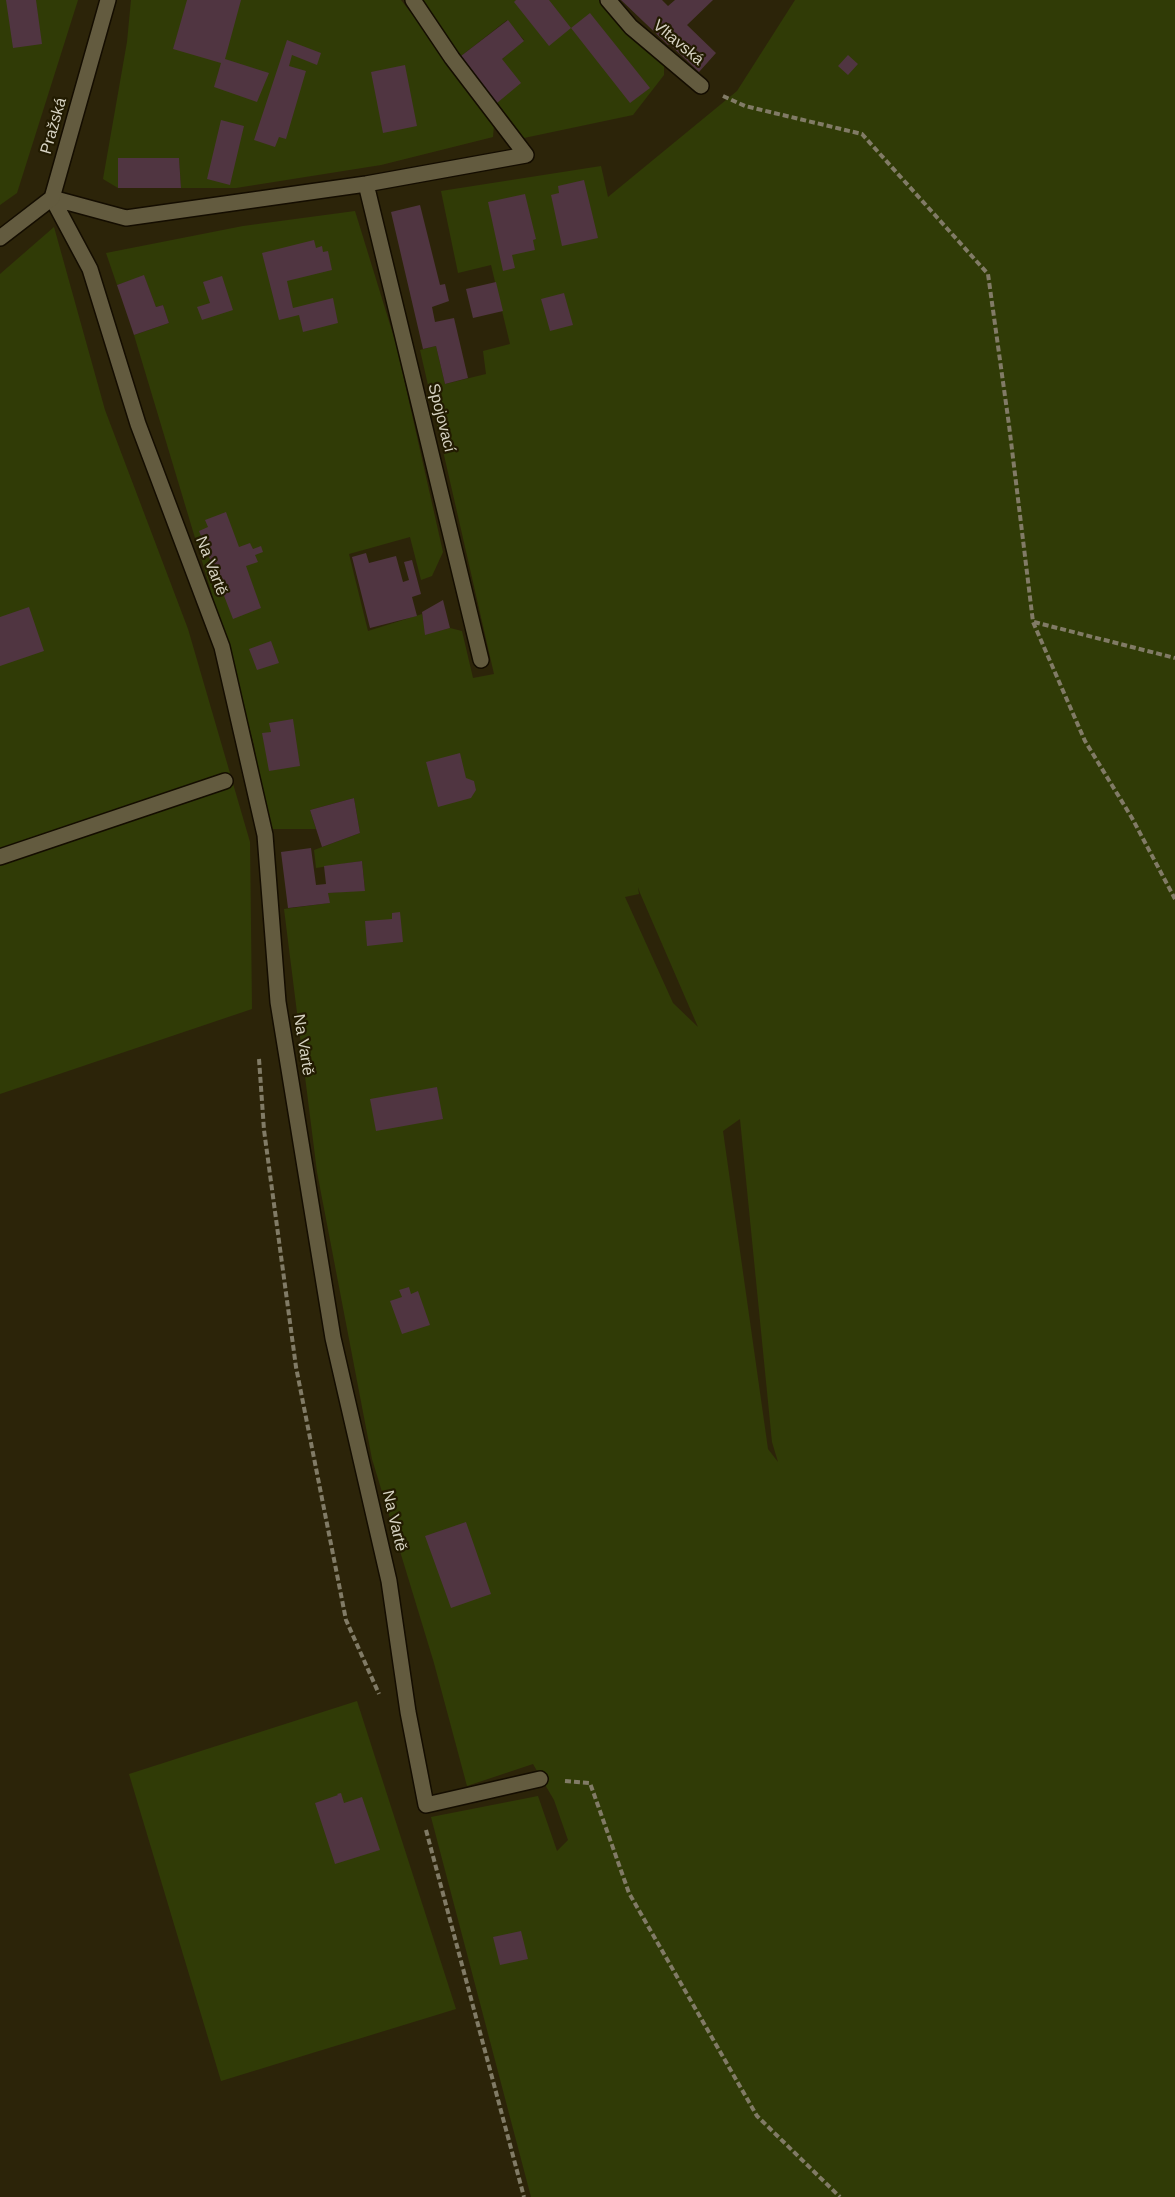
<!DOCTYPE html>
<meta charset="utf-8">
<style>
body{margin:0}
canvas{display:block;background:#2c2409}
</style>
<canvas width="1175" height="2197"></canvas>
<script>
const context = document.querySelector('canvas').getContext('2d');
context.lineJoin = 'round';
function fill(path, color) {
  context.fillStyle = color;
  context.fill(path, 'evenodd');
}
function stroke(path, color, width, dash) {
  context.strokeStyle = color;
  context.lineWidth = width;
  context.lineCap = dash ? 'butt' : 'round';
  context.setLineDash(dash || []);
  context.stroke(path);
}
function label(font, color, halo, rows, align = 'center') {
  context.font = font + ' Helvetica,sans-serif';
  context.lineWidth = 4.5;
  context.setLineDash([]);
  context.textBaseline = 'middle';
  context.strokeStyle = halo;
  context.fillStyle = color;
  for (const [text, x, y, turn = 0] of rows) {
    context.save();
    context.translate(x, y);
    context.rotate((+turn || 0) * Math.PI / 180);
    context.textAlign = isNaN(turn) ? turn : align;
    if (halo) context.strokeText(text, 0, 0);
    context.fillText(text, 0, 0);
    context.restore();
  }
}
fill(new Path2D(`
 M0 0H78L17 193 0 205Z
 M131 0H401L485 107 494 124 493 137 381 165 236 188H181L179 159 118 158V188L103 179 127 42Z
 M421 0H600L664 60V75L633 115 524 138 497 103 502 59 524 40 507 20 461 56Z
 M795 0H1175V2197H531L431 1817 538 1796 557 1851 568 1840 554 1800 533 1764 467 1786 434 1663 372 1459 317 1172 284 909 329 903 328 893 365 890 362 861 316 868 314 850 360 833 354 798 310 810 316 829H267L254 745 229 651 134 335 169 323 163 305 156 307 144 276 117 285 106 253 243 226 355 211 396 344 443 552 432 576 421 580 410 537 349 554 368 631 422 614 426 634 450 628 462 631 473 678 494 674 420 350 436 346 445 384 486 374 483 351 510 344 491 265 458 273 441 191 601 166 608 197 737 91ZM638 887 640 893 698 1027 673 1003 625 897 639 894ZM740 1119 772 1442 778 1462 768 1449 723 1131Z
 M54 227 105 410 188 629 250 842 252 1009 0 1094V274Z
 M357 1701 456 2009 221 2081 129 1774Z`), '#303b06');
fill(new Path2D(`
 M6 0H36L42 44 13 48Z
 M187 0H241L225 59 269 73 257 102 214 87 221 63 173 49Z
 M516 0H549L571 28 549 46 514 2Z
 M621 0H662L668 6 675 0H713L687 25 716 53 699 72 669 44 668 45Z
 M590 13 650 88 630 103 571 28Z
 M508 20 524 41 502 59 521 83 497 103 461 56Z
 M287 40 321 53 317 65 292 55 289 66 306 71 286 139 279 137 275 147 254 140Z
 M848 55 858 64 848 75 838 66Z
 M405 65 417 126 383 133 371 72Z
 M221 120 244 126 230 185 207 179Z
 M118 158H179L181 188H118Z
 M584 180 598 238 562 246 551 195 559 193 558 186Z
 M525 194 536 239 533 240 535 250 512 255 515 268 503 271 488 202Z
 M420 205 440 285 445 284 449 301 432 307 435 322 454 318 468 378 445 384 436 346 423 349 391 212Z
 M314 240 316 248 322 246 323 252 328 251 332 270 287 281 293 308 333 298 338 323 303 332 299 315 279 320 262 253Z
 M144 275 156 307 163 305 169 323 134 335 117 285Z
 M222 276 233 310 202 320 197 307 210 303 203 282Z
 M496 282 503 311 473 318 466 289Z
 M564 293 573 325 550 331 541 299Z
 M226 512 239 547 250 543 253 549 261 546 263 552 255 555 258 562 246 566 261 608 233 619 199 531 208 527 205 520Z
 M366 553 369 563 396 556 403 582 409 580 404 562 412 560 421 594 412 597 417 616 370 628 352 557Z
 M443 600 450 628 425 635 422 612Z
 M29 607 44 651 0 666V617Z
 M271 641 279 663 257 670 249 649Z
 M293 719 300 766 269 771 262 733 271 732 269 723Z
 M460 753 466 778 474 781 476 790 471 798 438 807 426 762Z
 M354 798 360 833 322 847 310 810Z
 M311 848 316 885 326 884 324 866 362 861 365 891 328 893 330 903 288 908 281 852Z
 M400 912 403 942 367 946 365 921 392 919V913Z
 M437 1087 443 1119 376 1131 370 1099Z
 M409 1287 411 1294 418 1291 430 1325 402 1334 390 1301 402 1297 399 1290Z
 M466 1522 491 1594 451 1608 425 1536Z
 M341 1793 344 1803 362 1797 380 1850 335 1864 315 1803 338 1795 337 1794Z
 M521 1931 528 1959 500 1965 493 1937Z`), '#503541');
const street = new Path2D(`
 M608 0 631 27 701 86
 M366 184 481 660
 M52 198 90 269 138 424 222 647 265 835 278 1002 333 1338 389 1581 408 1712 426 1805 540 1779
 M52 198 126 218 366 184 526 155 452 58 413 0
 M0 857 225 781`);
const secondary = new Path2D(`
 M0 238 52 198 108 0`);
stroke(street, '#140d00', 18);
stroke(secondary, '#140d00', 18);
stroke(new Path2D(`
 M723 96 745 106 862 134 988 274 1009 425 1033 622 1085 741 1132 818 1175 899
 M1034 622 1175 658
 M259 1059 264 1130 296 1367 346 1620 379 1694
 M565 1781 590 1783 629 1893 757 2116 840 2197
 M426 1830 524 2197`), '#817b66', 4, [6, 3]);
stroke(street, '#635b3f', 15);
stroke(secondary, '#635b3f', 15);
label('16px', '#d6d2c2', '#221b01', [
 ["Vltavská",678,43,40],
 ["Pražská",54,126,-74],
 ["Spojovací",441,418,76],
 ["Na Vartě",211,566,69],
 ["Na Vartě",303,1045,81],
 ["Na Vartě",394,1521,77]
]);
</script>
